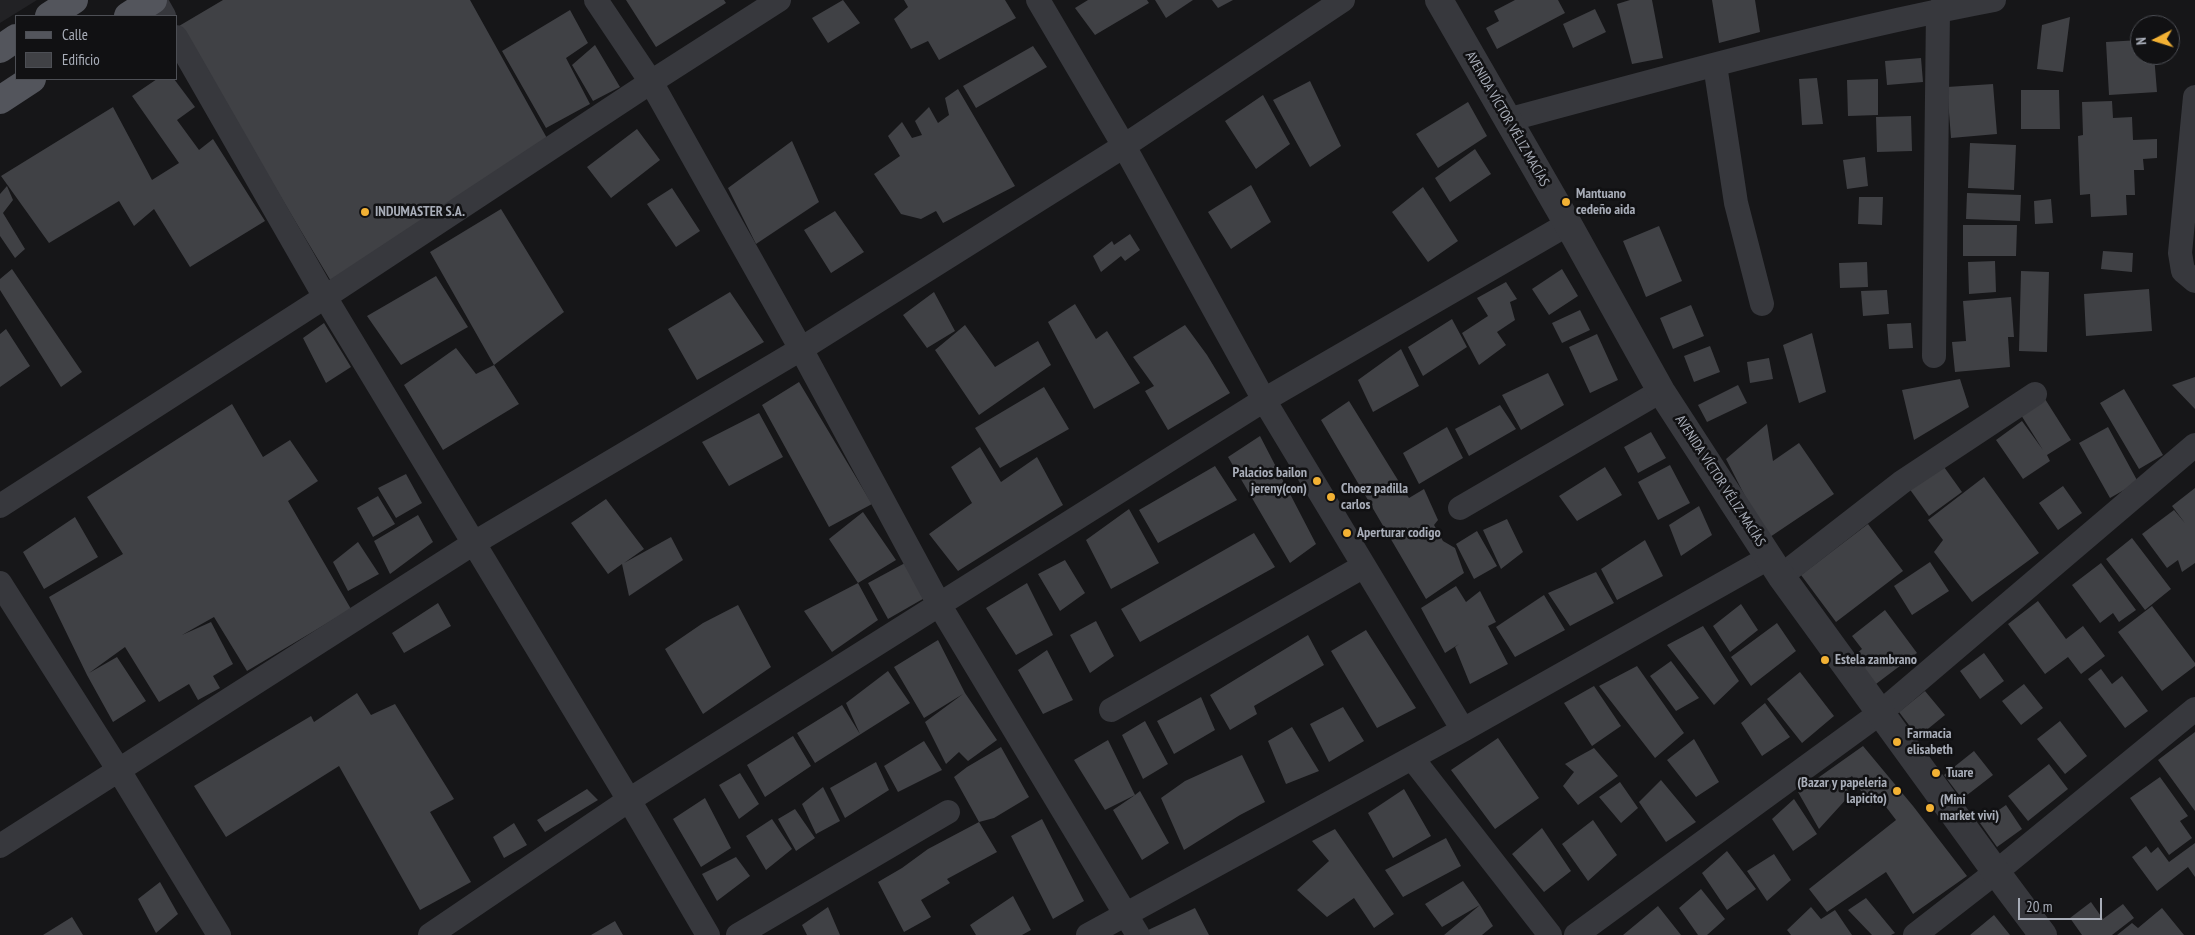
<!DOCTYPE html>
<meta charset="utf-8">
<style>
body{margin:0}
#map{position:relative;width:2195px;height:935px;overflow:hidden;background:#161618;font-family:"PT Sans Narrow",sans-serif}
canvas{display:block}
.legend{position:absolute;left:15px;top:15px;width:162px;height:65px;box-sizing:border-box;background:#111113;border:1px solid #4d4f55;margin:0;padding:6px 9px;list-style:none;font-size:15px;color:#a8adb8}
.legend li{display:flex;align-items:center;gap:10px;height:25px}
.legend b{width:25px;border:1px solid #4d4f55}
.north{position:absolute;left:2130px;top:15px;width:50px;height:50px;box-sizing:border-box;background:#111113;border:1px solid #4d4f55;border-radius:50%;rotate:265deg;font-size:14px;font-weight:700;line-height:20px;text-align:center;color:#a8adb8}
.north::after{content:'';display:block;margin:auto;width:18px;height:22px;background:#f2b134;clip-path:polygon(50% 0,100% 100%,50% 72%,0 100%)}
.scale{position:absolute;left:2018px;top:898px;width:84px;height:22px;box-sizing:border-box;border:2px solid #a8adb8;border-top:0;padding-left:6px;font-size:15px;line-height:18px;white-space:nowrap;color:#a8adb8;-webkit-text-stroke:4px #111113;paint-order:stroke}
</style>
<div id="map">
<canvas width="2195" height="935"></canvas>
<ul class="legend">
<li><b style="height:6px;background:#53555c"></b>Calle</li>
<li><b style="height:14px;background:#404145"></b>Edificio</li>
</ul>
<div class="north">N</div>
<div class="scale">20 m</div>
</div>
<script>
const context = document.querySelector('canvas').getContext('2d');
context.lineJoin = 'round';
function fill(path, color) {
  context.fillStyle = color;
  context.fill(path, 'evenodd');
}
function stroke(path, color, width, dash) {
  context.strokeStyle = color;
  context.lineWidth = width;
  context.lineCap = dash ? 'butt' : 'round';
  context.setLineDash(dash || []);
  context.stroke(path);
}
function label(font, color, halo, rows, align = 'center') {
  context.font = font + ' "PT Sans Narrow",sans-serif';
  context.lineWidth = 5;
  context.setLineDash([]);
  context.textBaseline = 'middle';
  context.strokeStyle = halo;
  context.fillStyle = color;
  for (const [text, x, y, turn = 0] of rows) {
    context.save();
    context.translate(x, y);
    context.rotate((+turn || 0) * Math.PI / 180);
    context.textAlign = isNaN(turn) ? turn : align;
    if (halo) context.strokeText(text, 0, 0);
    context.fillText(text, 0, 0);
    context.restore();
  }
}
fill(new Path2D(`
 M0 0H37L0 23Z`), '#222225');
fill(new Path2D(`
 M223 0H470L548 140 332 283 179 26Z
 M626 0H724L726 3 656 47Z
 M843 0 860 23 828 43 812 18Z
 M904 0H1005L1016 18 939 60 928 41 911 49 894 19 908 7Z
 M1088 0H1147L1149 3 1095 35 1075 8Z
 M1155 0H1193L1166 18Z
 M1212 0H1233L1218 8Z
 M1515 0H1558L1565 13 1497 49 1486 28 1499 21 1494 11Z
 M1630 0H1652L1663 58 1632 64 1617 4Z
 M1712 0H1755L1760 32 1719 43Z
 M1595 9 1606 32 1573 48 1563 24Z
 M570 10 588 43 566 58 590 104 546 128 502 51Z
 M2070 17 2063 72 2037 69 2042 25Z
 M2140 40V55H2154L2157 92 2109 95 2106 42Z
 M595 45 620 87 593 101 572 65Z
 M1033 46 1047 67 976 108 963 86Z
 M1921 58 1923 82 1887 85 1885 61Z
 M1817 78 1823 124 1802 125 1799 79Z
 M157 79H174L195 107 177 120 199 150 213 139 265 221 190 267 154 209 134 226 119 201 49 243 1 176 113 107 152 180 179 163 132 96Z
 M1878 79V115L1848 116 1847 80Z
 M1310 81 1341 146 1310 167 1273 100Z
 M1993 84 1997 134 1951 138 1947 87Z
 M958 89 1015 186 943 223 936 211 921 219 901 214 874 174 900 156 888 136 902 122 912 138 922 135 915 121 929 107 938 123 949 115 945 98Z
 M2021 90H2059L2060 129H2021Z
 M1263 95 1290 144 1256 169 1225 121Z
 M2112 101 2113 118 2132 117 2133 140 2157 139V158L2143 159 2144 170H2134L2135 195H2126L2127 215 2091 217 2090 194 2080 195 2078 136 2083 135 2082 102Z
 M1468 102 1487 136 1438 168 1416 134Z
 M1911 116 1912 151 1877 152 1876 117Z
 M637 129 660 160 611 198 587 167Z
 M792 141 819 202 756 244 728 188Z
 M1970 143 2016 145 2014 190 1968 188Z
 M1475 149 1491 174 1450 202 1435 178Z
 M1865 157 1868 186 1847 189 1843 160Z
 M1251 185 1271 222 1231 249 1208 212Z
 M7 186 13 200 3 213 25 249 15 258 0 236V194Z
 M1423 187 1458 241 1428 262 1392 212Z
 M672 188 700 231 676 247 647 204Z
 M1967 193 2021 195 2020 221 1966 219Z
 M1859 197H1883L1882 225 1858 224Z
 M2051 199 2053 223 2035 224 2034 201Z
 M501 209 564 312 494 365 519 404 443 450 404 385 456 348 476 374 494 365 430 252Z
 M835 211 864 252 831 273 804 230Z
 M1963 225H2017L2016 256H1963Z
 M1659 226 1682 281 1646 297 1623 241Z
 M1130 234 1140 250 1125 261 1121 256 1101 272 1093 256 1112 241 1114 245Z
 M2103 251 2133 253 2132 272 2101 269Z
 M1995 261 1996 292 1969 294 1968 262Z
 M1867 262 1868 287 1840 288 1839 263Z
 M12 269 82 372 61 387 0 290V279Z
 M1562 269 1578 296 1549 315 1532 289Z
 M2021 271 2049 272 2047 352 2019 351Z
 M436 276 468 327 401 365 367 316Z
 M1506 282 1517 299 1510 302 1515 320 1497 332 1506 345 1479 365 1462 333 1488 316 1477 298Z
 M2149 289 2152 331 2086 336 2084 294Z
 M1887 290 1889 314 1863 316 1861 291Z
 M730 292 764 342 697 380 668 329Z
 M934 292 955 331 927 348 903 315Z
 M2011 297 2014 337H2008L2010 367 1955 372 1952 342 1966 341 1963 301Z
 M1075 304 1096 339 1107 331 1140 383 1094 409 1048 322Z
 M1691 305 1704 336 1673 349 1660 318Z
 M1580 310 1590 330 1562 343 1552 323Z
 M1452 319 1467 347 1423 376 1408 347Z
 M324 323 351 367 326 383 303 338Z
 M1911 323 1913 348 1889 349 1887 324Z
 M965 325 995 367 1038 341 1051 365 979 415 935 350Z
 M1185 325 1207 355 1230 393 1168 430 1145 391 1154 386 1133 357Z
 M6 329 30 366 0 387V334Z
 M1812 333 1826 392 1799 403 1783 345Z
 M1597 334 1618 380 1590 393 1569 347Z
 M1710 346 1720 372 1694 382 1684 356Z
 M1401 349 1419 386 1373 412 1358 380Z
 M1769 358 1773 379 1750 383 1747 362Z
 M1548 373 1564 405 1521 430 1502 395Z
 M2195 377V409L2172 385Z
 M1960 379 1969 407 1914 440 1902 390Z
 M799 382 872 504 829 527 762 405Z
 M1738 385 1747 403 1707 422 1698 405Z
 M1044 387 1069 429 1000 468 975 428Z
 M2124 389 2163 455 2139 469 2100 403Z
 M2045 399 2071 440 2047 455 2050 461 2023 479 1996 440 2022 421 2043 450 2021 415Z
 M1349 401 1409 498 1424 489 1438 520 1434 525 1443 541 1455 548 1464 573 1426 599 1321 420Z
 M232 404 263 457 290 440 318 481 288 501 351 609 247 671 214 617 182 635 211 622 233 664 213 676 220 688 198 700 189 684 159 702 125 647 89 673 117 657 146 701 113 722 87 675 49 597 123 554 87 497Z
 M1500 405 1516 429 1469 456 1455 429Z
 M759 413 783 457 729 486 702 442Z
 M1767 424 1773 461 1799 443 1834 494 1767 539 1726 459Z
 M1447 427 1463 458 1419 484 1403 453Z
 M2108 427 2138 482 2110 498 2079 443Z
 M1651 432 1666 458 1638 473 1624 447Z
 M1260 436 1316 544 1290 563 1228 457Z
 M980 447 1001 482 1037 457 1063 505 958 571 929 534 972 503 951 467Z
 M1939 460 1962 492 1929 516 1906 484Z
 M1670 465 1690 503 1658 520 1638 482Z
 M1215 466 1237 500 1158 543 1139 510Z
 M1605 467 1622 495 1577 521 1559 496Z
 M406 474 422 503 396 518 378 488Z
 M1984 477 2039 553 1972 602 1934 552 1943 540 1928 520Z
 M2063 486 2082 513 2058 530 2039 503Z
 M2195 488V563L2182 572 2178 560 2167 568 2142 534 2174 510 2185 523 2172 506Z
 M378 496 395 524 373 537 357 508Z
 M606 499 644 549 624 563 671 537 683 560 629 596 622 564 608 574 571 523Z
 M1699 506 1712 535 1681 556 1669 525Z
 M1129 509 1159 563 1111 589 1086 540Z
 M863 512 896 560 858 583 829 539Z
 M418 515 433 542 390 574 374 541Z
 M75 517 98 557 44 589 23 552Z
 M1507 519 1523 552 1501 569 1483 530Z
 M1868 524 1903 571 1836 622 1801 575Z
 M1477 531 1497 566 1474 579 1456 544Z
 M1254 533 1275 567 1140 642 1121 609Z
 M2132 538 2171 589 2145 610 2106 559Z
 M1645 540 1663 576 1617 600 1601 569Z
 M358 542 379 574 348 591 333 562Z
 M1065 560 1085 593 1060 611 1038 574Z
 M1930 562 1949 591 1912 615 1894 586Z
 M905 563 928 596 888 619 868 583Z
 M2101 563 2136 610 2119 622 2113 613 2100 623 2072 585Z
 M1596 572 1614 603 1570 626 1548 593Z
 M858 583 878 620 832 652 804 611Z
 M1027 583 1053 635 1016 655 986 608Z
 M1456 586 1466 602 1480 591 1496 622 1488 626 1508 664 1470 684 1455 647 1459 644 1445 653 1421 608Z
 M1544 595 1565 630 1515 657 1496 627Z
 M2038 601 2066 639 2083 626 2105 656 2081 674 2068 657 2045 674 2008 624Z
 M438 603 451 626 404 653 392 633Z
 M1741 604 1758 630 1730 652 1713 626Z
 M738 605 771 667 703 714 665 649 703 623Z
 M2152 606 2195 663V666L2162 691 2118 632Z
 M1885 610 1917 653 1872 687 1851 658 1862 649 1852 636Z
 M1096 621 1114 656 1090 673 1070 635Z
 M1777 623 1796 651 1751 686 1731 657Z
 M1703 626 1739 681 1714 705 1667 645Z
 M1366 630 1416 708 1377 728 1331 651Z
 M1308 635 1324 665 1254 706 1257 714 1230 730 1210 695Z
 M938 640 965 693 997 740 968 761 959 752 946 764 925 722 963 694 924 718 894 667Z
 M1047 650 1073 700 1043 714 1018 670Z
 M1984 653 2004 681 1980 699 1960 671Z
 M1671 661 1699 698 1676 711 1650 676Z
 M1637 666 1684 733 1655 758 1599 686Z
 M2101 669 2112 684 2122 676 2148 711 2125 728 2088 679Z
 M888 671 910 703 815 763 797 733 842 705 860 734 846 703Z
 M1800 672 1834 716 1802 743 1767 699Z
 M2024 684 2043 708 2021 725 2002 701Z
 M1594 686 1621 726 1592 746 1564 703Z
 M1925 691 1945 715 1918 737 1899 712Z
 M357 693 371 715 395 704 454 799 430 812 471 882 420 910 339 766 226 837 194 786 311 716 314 722Z
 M1201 697 1215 730 1174 754 1157 721Z
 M1765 703 1790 737 1762 756 1741 723Z
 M1343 707 1364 741 1329 762 1310 724Z
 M1145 721 1168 764 1143 779 1122 735Z
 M2060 721 2087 756 2065 774 2037 739Z
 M1292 727 1319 771 1286 784 1268 741Z
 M2195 732V811L2158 760Z
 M793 736 811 766 765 797 747 765Z
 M1498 738 1539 798 1495 829 1451 770Z
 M1694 739 1719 782 1696 797 1667 760Z
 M1108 740 1135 795 1140 791 1169 843 1142 860 1113 810 1135 795 1105 810 1074 760Z
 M924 741 942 770 898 792 884 766Z
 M1863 746 1913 806 1967 876 1913 914 1886 872 1827 912 1809 889 1896 820 1880 799 1870 806 1852 776 1844 782 1850 795 1819 829 1798 792Z
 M1001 747 1029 797 994 818 979 822 997 852 947 879 950 883 921 900 931 917 904 932 878 882 902 868 928 849 979 822 954 777 967 767Z
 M1594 748 1618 776 1578 805 1563 786 1574 772 1565 764Z
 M1974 751 1993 775 1962 799 1944 775Z
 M1242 755 1265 802 1240 815 1184 850 1161 798 1185 781Z
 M876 762 889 790 845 818 830 788Z
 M2049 764 2068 789 2028 821 2008 796Z
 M740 773 759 804 739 819 719 785Z
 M2160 777 2188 816 2180 821 2192 838 2169 855 2130 798Z
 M1661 780 1696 822 1666 842 1639 802Z
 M1620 782 1638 808 1621 823 1599 797Z
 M823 787 840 821 816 834 802 804Z
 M587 789 598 800 545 832 537 820Z
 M1404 789 1431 836 1393 858 1368 813Z
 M705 798 731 848 701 867 673 819Z
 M1794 799 1817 834 1793 851 1772 819Z
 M2006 805 2022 829 1997 847 1980 823Z
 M795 809 815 838 796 851 778 819Z
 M772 819 792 849 766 870 746 836Z
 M1042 819 1084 901 1053 919 1011 836Z
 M1593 820 1617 855 1588 881 1562 844Z
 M514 823 527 845 504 858 493 837Z
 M1542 828 1571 871 1544 892 1512 854Z
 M1335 829 1394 914 1374 928 1354 898 1327 917 1297 890 1329 861 1312 841Z
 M1446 838 1461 866 1403 897 1385 870Z
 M2195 843V877L2188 867 2157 891 2132 857 2146 846 2151 853 2158 847 2169 862Z
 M1727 851 1756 889 1727 910 1702 873Z
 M1774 854 1791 880 1767 901 1747 871Z
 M736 857 750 876 717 901 702 874Z
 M1463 881 1480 905 1442 927 1425 904Z
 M160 882 178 914 156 933 138 899Z
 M1701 889 1725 919 1707 935H1698L1679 908Z
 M1013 896 1031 930 1022 935H976L970 925Z
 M1866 898 1895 933 1891 935H1872L1848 910Z
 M2091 902 2103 919 2123 904 2134 918 2112 935H2082L2070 918Z
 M1480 905 1493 926 1482 935H1444Z
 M1658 906 1681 935H1623Z
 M828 907 840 935H807L802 925Z
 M1811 907 1821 919 1835 910 1852 935H1791L1787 930Z
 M1195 908 1209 935H1149L1146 931Z
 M2162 908 2184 935H2117L2132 923 2138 928Z
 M1994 915 2010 935H1970Z
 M72 917 83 935H43Z
 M615 921 623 935H591Z`), '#404145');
stroke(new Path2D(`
 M155 0 164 16
 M596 0 651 82 801 349 940 606 1138 935
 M1038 0 1124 146 1264 400 1463 730
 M176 37 325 297 629 800 708 935
 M1715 65 1736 203 1762 304
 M2195 97 2180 253 2183 271 2195 281
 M1507 120C1668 77 1830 31 1994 0
 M1934 356 1938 10
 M0 506 325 297 651 82 779 0
 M1460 508 1661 391
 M1781 576 1902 482 2035 394
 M0 583 118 769 219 935
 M1111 710 1364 566
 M1412 758 1550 935
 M0 846 474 543 801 349 1124 146 1343 0
 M430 935 629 800 1264 400 1568 224
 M738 935 948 812
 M1088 935 1463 730 1770 557
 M1576 935 1880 713 2195 445
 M1915 935 1996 872 2195 709`), '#37383d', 24);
stroke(new Path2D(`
 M1439 0 1568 224 1661 391 1781 576 1996 872 2043 935`), '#37383d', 28);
stroke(new Path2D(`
 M49 16 74 0
 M128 16 153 0
 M0 49 16 38
 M0 100 32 79`), '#53555c', 28);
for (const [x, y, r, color] of [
 [1566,202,5,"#f2b134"],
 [365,212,5,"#f2b134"],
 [1317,481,5,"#f2b134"],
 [1331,497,5,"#f2b134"],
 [1347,533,5,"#f2b134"],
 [1825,660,5,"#f2b134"],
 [1897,742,5,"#f2b134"],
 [1936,773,5,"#f2b134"],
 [1897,791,5,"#f2b134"],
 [1930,808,5,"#f2b134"]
]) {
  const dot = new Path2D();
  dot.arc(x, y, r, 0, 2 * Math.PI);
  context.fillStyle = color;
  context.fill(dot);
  stroke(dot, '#111113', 2);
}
label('14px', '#a8adb8', '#111113', [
 ["AVENIDA VÍCTOR VÉLIZ MACÍAS",1507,119,60],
 ["AVENIDA VÍCTOR VÉLIZ MACÍAS",1720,481,57]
]);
label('bold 14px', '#a8adb8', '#111113', [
 ["Mantuano",1576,194],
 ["cedeño aida",1576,210],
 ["INDUMASTER S.A.",375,212],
 ["Palacios bailon",1307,473,"right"],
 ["jereny(con)",1307,489,"right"],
 ["Choez padilla",1341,489],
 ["carlos",1341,505],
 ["Aperturar codigo",1357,533],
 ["Estela zambrano",1835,660],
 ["Farmacia",1907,734],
 ["elisabeth",1907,750],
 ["Tuare",1946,773],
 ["(Bazar y papeleria",1887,783,"right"],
 ["lapicito)",1887,799,"right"],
 ["(Mini",1940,800],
 ["market vivi)",1940,816]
], 'left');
</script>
